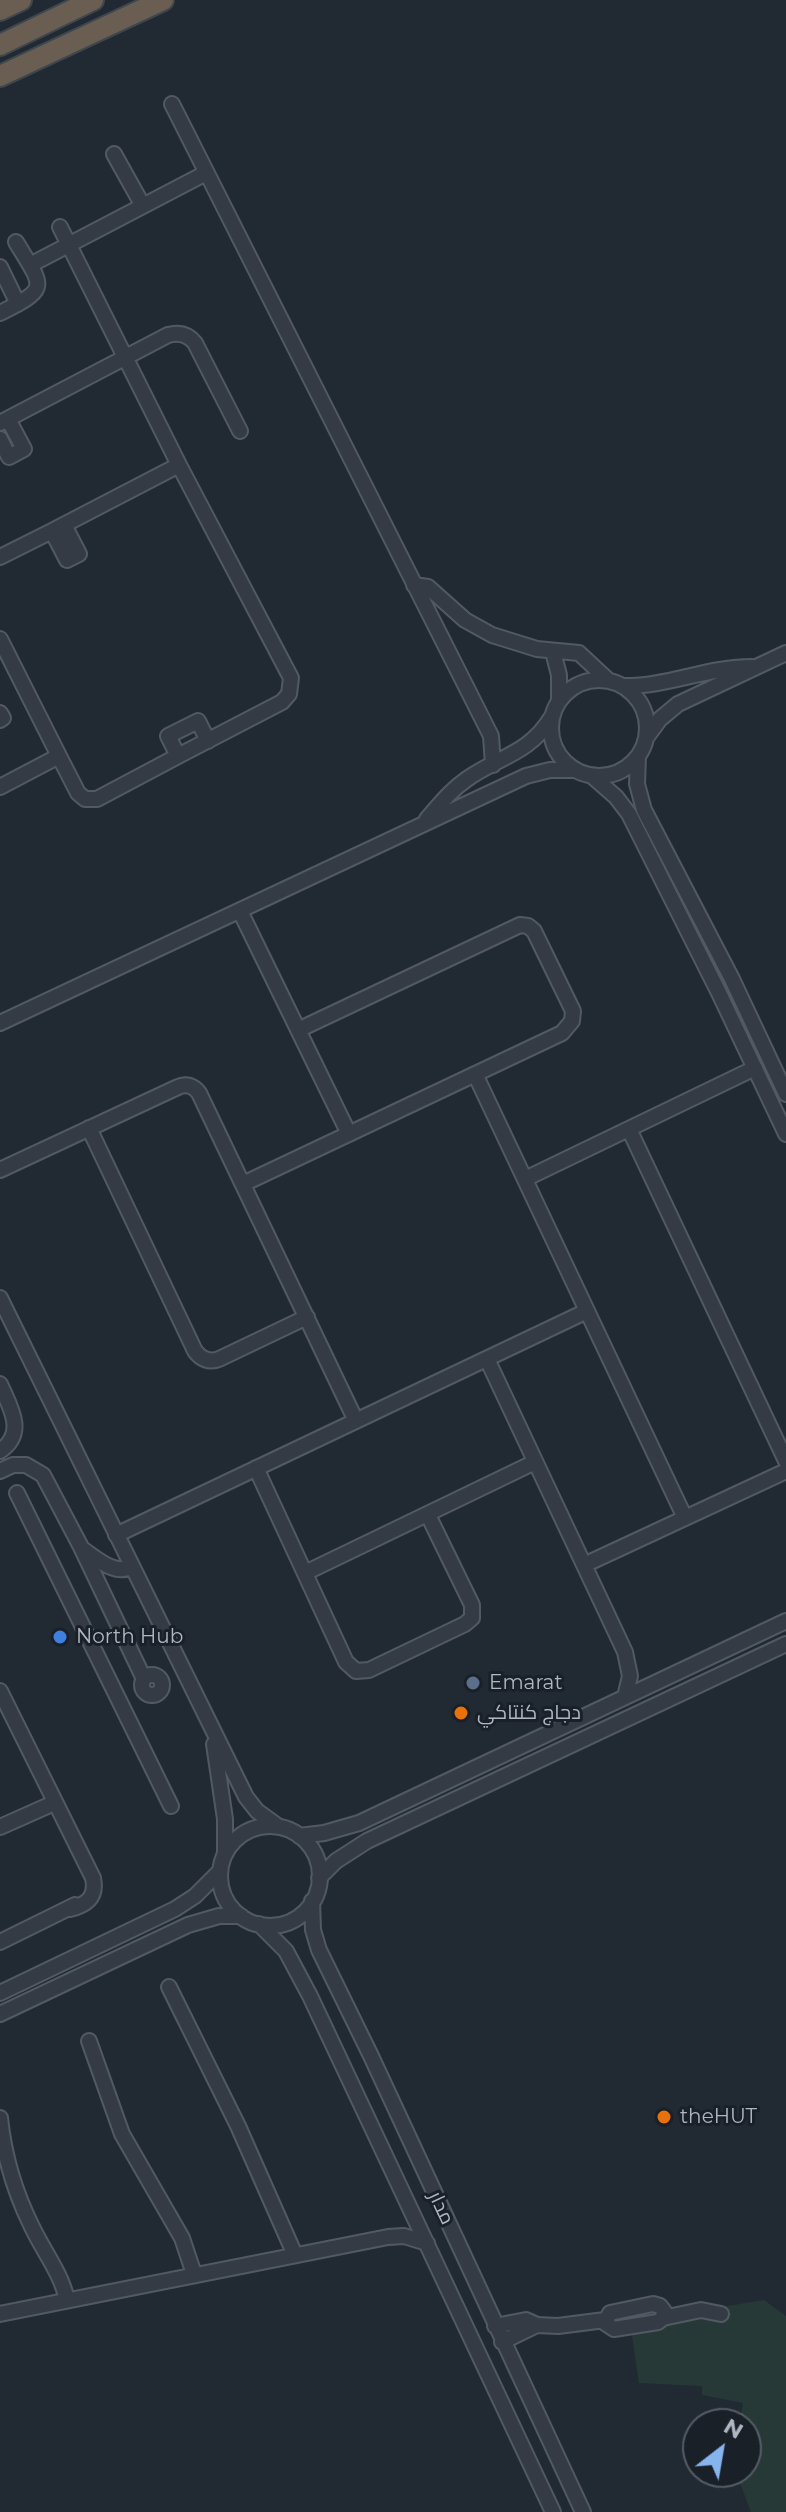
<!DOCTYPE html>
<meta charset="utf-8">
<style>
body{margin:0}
#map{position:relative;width:786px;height:2512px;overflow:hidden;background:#212a33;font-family:Montserrat,sans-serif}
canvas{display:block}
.north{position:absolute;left:682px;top:2408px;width:80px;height:80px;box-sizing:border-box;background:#192028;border:2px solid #555c65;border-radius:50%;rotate:31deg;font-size:22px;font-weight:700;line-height:32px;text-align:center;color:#aeb6c1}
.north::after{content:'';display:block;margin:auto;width:28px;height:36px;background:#86b4ed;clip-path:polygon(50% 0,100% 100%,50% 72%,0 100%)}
</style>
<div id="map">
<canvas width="786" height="2512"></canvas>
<div class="north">N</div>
</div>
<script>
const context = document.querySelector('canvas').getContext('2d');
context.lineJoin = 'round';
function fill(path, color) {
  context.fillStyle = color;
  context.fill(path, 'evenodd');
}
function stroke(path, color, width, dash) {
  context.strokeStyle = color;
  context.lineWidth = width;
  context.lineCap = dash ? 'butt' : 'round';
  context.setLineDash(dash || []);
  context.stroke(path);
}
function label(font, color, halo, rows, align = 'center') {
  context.font = font + ' Montserrat,Cairo,sans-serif';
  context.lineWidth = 6;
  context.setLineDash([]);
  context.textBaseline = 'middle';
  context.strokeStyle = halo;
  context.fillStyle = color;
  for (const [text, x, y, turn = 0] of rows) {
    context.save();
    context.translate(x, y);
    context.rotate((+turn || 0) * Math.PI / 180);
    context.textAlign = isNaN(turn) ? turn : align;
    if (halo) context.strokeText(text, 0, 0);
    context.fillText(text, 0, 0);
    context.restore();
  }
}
fill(new Path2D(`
 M764 2300 786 2316V2512H751L736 2472H746V2424H740L743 2403 702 2395V2386L639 2383 630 2322Z`), '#263937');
const minor = new Path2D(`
 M172 104 491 736 493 765
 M114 154 143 206
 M60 227 179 465 291 678 289 694 282 702 178 756 168 736 198 721 208 741
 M30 265 206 173
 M0 267 18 304
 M0 313C50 288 44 288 16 242
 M0 423 168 335C179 332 188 334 195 343L240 431
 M0 439 9 457 24 449 8 419
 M64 525 79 554 67 560 52 531C94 509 137 487 179 465
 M0 557 52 531
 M414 585 428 587 465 620 492 635 537 649 579 653 609 681
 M0 639 59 756 78 793 85 799H97L178 756
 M553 652 559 675V700
 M551 728a48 48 0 1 1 96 0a48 48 0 1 1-96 0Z
 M622 686C667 687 707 667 752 667
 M0 713 3 718 0 720
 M646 738 660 719 678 704 786 653
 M638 756 637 784 644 810 732 979 786 1094
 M592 776 616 797 629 814 719 993 786 1134
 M0 787 59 756
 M427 819C440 804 451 790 467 779 498 757 529 754 551 718
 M240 911 349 1134
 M0 1023 526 776 550 770H575
 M475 1074 685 1518
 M89 1128 195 1351C201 1359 209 1363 219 1359L307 1317
 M629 1129 786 1461
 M0 1170 178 1087C186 1083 194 1086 199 1093L356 1421
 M525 1179 755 1068
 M243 1184 562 1033 572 1021 573 1011 534 931 528 926 520 925 298 1030
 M0 1298 246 1797 257 1811 279 1827
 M487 1359 625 1652 630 1676 625 1697
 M0 1384C10 1407 27 1433 0 1451
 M256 1468 346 1662 356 1671 369 1670 465 1624 472 1618V1605L428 1515
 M0 1471 13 1465H26L43 1475 81 1547 144 1679
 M17 1493 171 1806
 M116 1535 587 1311
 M84 1550C98 1560 115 1575 132 1567
 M584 1565 786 1471
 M305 1573 535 1462
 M142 1685a10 10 0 1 1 20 0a10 10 0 1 1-20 0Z
 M0 1691 93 1878C97 1897 87 1905 70 1909
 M214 1744 225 1819V1853
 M220 1876a50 50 0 1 1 100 0a50 50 0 1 1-100 0Z
 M0 1827 54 1803
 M299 1836 324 1833 359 1823 786 1621
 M319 1878 336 1861 367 1841 786 1644
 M312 1901 313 1930 319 1950 371 2056 583 2512
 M259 1924 286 1951 310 1996 553 2512
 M0 1942 75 1905
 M169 1987 238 2126 295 2255
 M0 1993 175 1909 195 1896 220 1871
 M0 2014 188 1925 219 1916H241
 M89 2041 122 2134 182 2238 194 2274
 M0 2118C4 2156 15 2193 32 2227 44 2252 61 2273 67 2300
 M653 2304 660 2306 664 2311 663 2318 658 2322 614 2329 605 2323 610 2313Z
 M0 2314 388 2237 404 2236 427 2243
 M663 2318 701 2310 721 2314
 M495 2326 526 2320 537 2325 558 2326 605 2320
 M502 2342 537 2325`);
const highway = new Path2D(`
 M0 10 21 0
 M0 45 93 0
 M0 76 163 0`);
stroke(minor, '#515962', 18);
stroke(highway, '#3e464e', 24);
stroke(minor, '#343b44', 14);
stroke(highway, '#695e51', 20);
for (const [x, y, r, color] of [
 [60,1637,8,"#3f7fe0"],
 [473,1683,8,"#5c6f8a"],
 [461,1713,8,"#e8710a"],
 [664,2117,8,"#e8710a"]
]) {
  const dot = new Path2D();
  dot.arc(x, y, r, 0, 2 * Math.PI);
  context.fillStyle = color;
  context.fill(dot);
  stroke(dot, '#192028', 3);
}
label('20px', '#aeb6c1', '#192028', [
 ["North Hub",76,1637],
 ["Emarat",489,1683],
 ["دجاج كنتاكي",477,1713],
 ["theHUT",680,2117]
], 'left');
label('20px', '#aeb6c1', '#192028', [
 ["مدار",441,2208,65]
]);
</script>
